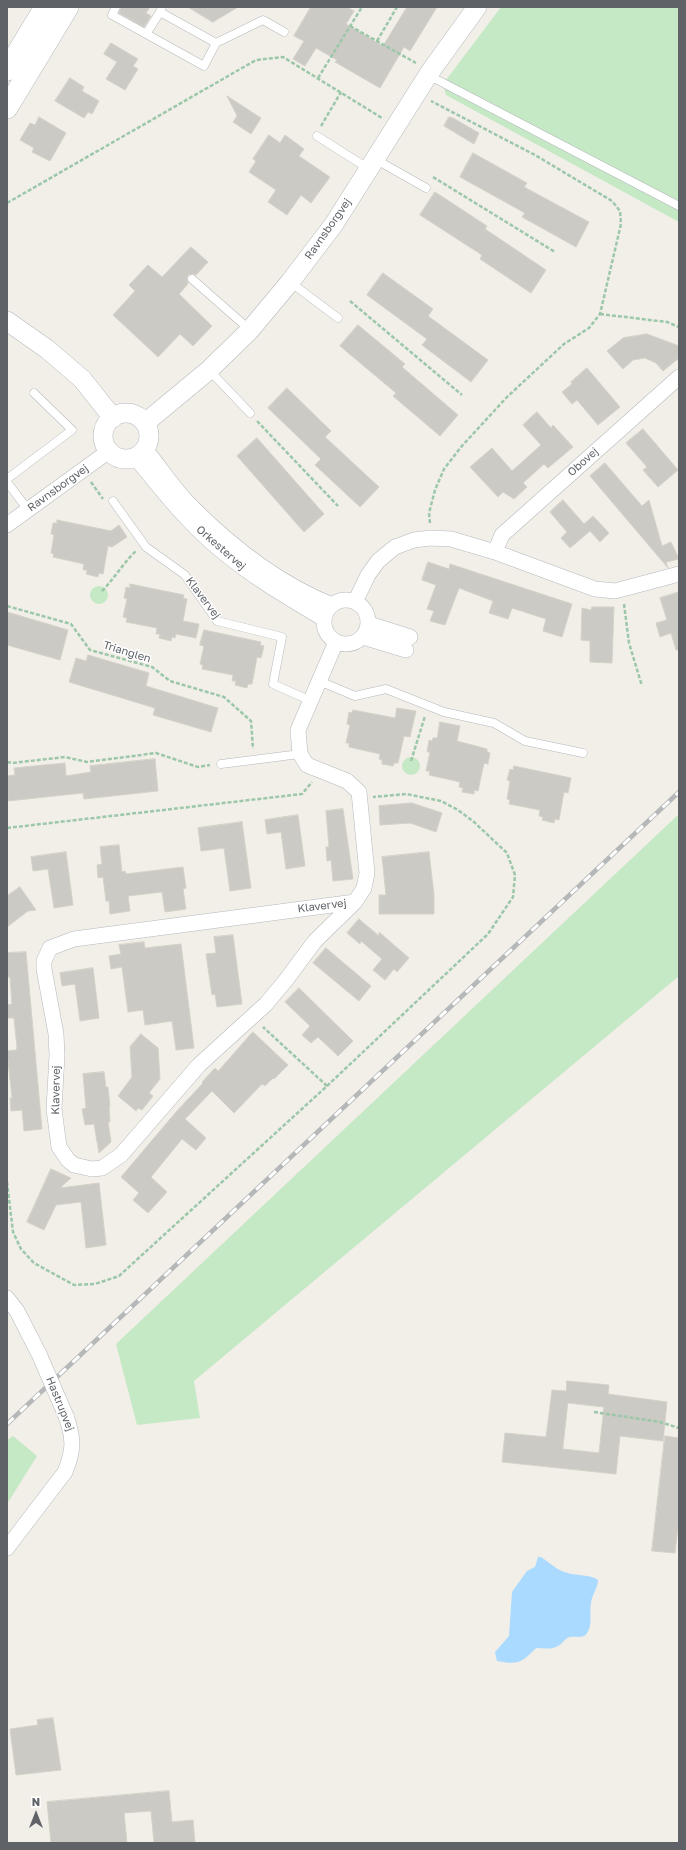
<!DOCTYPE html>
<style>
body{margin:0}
#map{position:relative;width:686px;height:1850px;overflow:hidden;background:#f1efe8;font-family:"Golos Text",sans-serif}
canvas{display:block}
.frame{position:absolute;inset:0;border:8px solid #5f6368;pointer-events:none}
.north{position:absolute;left:16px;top:1794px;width:40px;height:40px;-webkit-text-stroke:3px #fff;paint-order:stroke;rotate:0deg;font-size:11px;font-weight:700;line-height:16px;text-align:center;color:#5f6368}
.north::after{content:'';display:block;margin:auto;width:14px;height:18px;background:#5f6368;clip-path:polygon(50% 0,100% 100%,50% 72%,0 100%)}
</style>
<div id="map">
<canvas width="686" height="1850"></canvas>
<div class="frame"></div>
<div class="north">N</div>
</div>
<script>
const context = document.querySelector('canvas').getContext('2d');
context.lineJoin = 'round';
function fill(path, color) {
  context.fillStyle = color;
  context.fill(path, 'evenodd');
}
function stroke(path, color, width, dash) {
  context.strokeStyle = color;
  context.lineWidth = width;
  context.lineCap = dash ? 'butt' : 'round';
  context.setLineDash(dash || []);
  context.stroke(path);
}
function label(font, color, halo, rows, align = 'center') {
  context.font = font + ' "Golos Text",sans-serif';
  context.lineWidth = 3;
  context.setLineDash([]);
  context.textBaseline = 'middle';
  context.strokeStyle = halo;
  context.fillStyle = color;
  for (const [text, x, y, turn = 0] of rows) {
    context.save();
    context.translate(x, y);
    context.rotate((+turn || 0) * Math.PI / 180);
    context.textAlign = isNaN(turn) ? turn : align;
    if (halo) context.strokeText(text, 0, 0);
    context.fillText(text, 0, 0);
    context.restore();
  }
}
fill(new Path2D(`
 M501 7H679V222L446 95 443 84Z
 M90 595a9 9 0 1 1 18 0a9 9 0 1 1-18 0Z
 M402 766a9 9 0 1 1 18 0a9 9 0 1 1-18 0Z
 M679 814V976L194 1381 200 1418 137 1425 116 1344Z
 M13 1436 37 1456 7 1504V1440Z`), '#c5e8c5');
fill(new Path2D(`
 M538 1557H541C550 1563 558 1571 568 1573 578 1576 589 1574 598 1580 598 1588 592 1594 591 1603 589 1612 593 1625 587 1633 584 1639 575 1636 570 1637 565 1638 562 1644 558 1646 551 1650 543 1648 536 1648 522 1663 517 1665 497 1661L495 1652 509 1636 512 1592 527 1571 535 1567Z`), '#aadaff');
const building = new Path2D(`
 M121 7H150L146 13 151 16 144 27 119 13Z
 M188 7H238L213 22Z
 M311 7H347L354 11 346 24 383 46 407 7H437L410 51 404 47 380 88 335 62 337 60 316 48 305 66 293 59 304 41 294 36Z
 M111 43 138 59 133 66 138 69 125 90 106 79 117 62 104 54Z
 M70 78 84 87 82 91 99 101 92 114 88 112 84 118 55 101Z
 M227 96 261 118 251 134 233 122 237 116Z
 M39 117 66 133 50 161 32 152 34 148 20 140 30 123 35 125Z
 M449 117 453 118 479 133 474 144 444 126Z
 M269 135 280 143 285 135 304 149 299 156 330 177 311 203 301 195 287 215 268 202 276 190 249 172 256 161 253 159Z
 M473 153 527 183 524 187 589 222 576 247 522 217 525 213 460 177Z
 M435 192 487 226 485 229 546 270 531 293 480 259 482 255 420 215Z
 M191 247 208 262 196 275 193 274 188 275 187 278 188 284 179 294 212 326 193 346 180 334 158 357 113 315 135 291 129 285 148 265 162 277Z
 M383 273 433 309 428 316 488 360 471 382 422 345 427 339 367 295Z
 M358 325 405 364 402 367 458 415 440 436 393 396 396 393 340 346Z
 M647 334 679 346V358L663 371 656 363 645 358 633 360 623 369 607 351 623 338Z
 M587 368 620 407 598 425 577 400 572 404 562 392 572 384 571 382Z
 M287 388 331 431 325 437 379 487 360 507 315 465 321 459 268 408Z
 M537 412 551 428 553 425 573 447 548 468 544 464 523 483 527 487 514 499 503 492 498 497 470 467 492 448 512 471 541 445 523 425Z
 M643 429 678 470 658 487 643 470 647 467 626 443Z
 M257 438 324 514 304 532 237 456Z
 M605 463 642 506 649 500 662 546 671 542 679 559 666 562 668 568 590 476Z
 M563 500 584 524 593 516 609 533 600 542 590 531 570 548 561 538 567 532 550 512Z
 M57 520 111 531 119 525 127 537 112 547 108 546 103 574 99 573 98 577 86 574 87 570H83L84 564 53 557 54 554 51 553 54 535 51 534 53 523H57Z
 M428 562 449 569 450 564 572 604 562 637 543 631 546 619 512 608 508 619 489 613 493 601 459 588 445 625 430 621 434 611 427 609 436 585 422 580Z
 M130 584 184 595 183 598 187 599 183 621 199 624 196 638 176 634 175 638 172 637 171 641 159 638 160 634H156L157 628 126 622 127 618 123 617 127 599 124 598 126 587 130 588Z
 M679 592V650H676L671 633 660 637 656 623 667 620 660 598Z
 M592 607H614L612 663 590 662V641L581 640 582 608 591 610Z
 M7 612 68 630 60 660 7 645Z
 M204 630 261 642 260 645 264 646 261 658 257 657 252 684H248L247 688 235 685 236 681H232L233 675 202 669 203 665 200 664 204 646 200 645Z
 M88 655 149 673 146 686 218 708 211 732 153 715 155 708 69 682 76 658 86 661Z
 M397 708 416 711 410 737 404 736 398 763H394L393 766 382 764V760L379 759 380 754 349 747V743H346L350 725 347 724 349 712 352 713 353 710 395 718Z
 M440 722 460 726 457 741 487 749V752L490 753 488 764 484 763 478 791 474 790V794L462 792 463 788 459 787 460 782 429 775 430 771H426L430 752H427L429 740 432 741 433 738H437Z
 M155 759 158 791 84 799 83 793 8 801 7 776 15 775 14 768 65 763 66 776 91 772 90 766Z
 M514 766 571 778 568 793 564 792 559 820 555 819 554 823 542 820 543 817 539 816 540 810 509 804 510 800 507 799 510 781 507 780 510 769 513 770Z
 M412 803 442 813 436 832 410 823 380 825 379 806Z
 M343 809 353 879 333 881 331 860 327 861 326 847H329L326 811Z
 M298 815 305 866 286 869 281 832 267 834 265 820Z
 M242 822 251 888 230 891 224 848 201 851 198 828Z
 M119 845 122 872 125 871 126 874 183 867 186 888 183 889 186 909 165 912 162 892 128 896 130 911 110 914 109 901H106L103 877 98 878 97 865 102 864 100 847Z
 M66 852 73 905 54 908 48 869 33 871 31 857Z
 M429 852 434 895V914H379V895H386L382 857Z
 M20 887 36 910 28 911 7 927V896Z
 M359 919 379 936V932L409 958 397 972 394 969 385 980 373 970 382 959 361 941 360 944 347 933Z
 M233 935 242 1004 217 1007 215 994 212 995 206 954 216 953 214 937Z
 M144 942 145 948 181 944 194 1048 176 1050 172 1021 145 1025 143 1010 128 1012 122 967 111 969 109 956 121 954 119 945Z
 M326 948 371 986 359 1001 313 963Z
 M26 952 42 1129 24 1131 22 1110 11 1111 10 1098H12L7 1051 16 1050 17 1048 14 1018H7V1005L12 1004 10 977H7V953Z
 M93 968 99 1018 80 1021 75 984 62 986 60 973Z
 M299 988 353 1041 338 1056 318 1037 311 1043 302 1035 310 1026 285 1002Z
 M253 1032 288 1065 274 1079 273 1078 265 1086 262 1084 234 1113 212 1091 185 1119 206 1138 196 1150 182 1139 151 1177 167 1192 148 1213 133 1200 139 1193 121 1177 176 1112 203 1083 202 1082 215 1068 218 1071Z
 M141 1034 158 1048 160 1079 149 1093 153 1096 142 1110 138 1108 136 1111 118 1096 132 1077 130 1047Z
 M104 1072 106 1087H108L110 1107H109L110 1122H108L111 1142 99 1153 94 1124 85 1125 82 1109 86 1108 83 1074Z
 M51 1169 71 1178 60 1188 99 1183 106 1245 86 1248 81 1202 56 1205 44 1230 27 1222Z
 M567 1381 609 1385 608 1394 667 1402 663 1441 620 1436 616 1474 502 1462 505 1433 546 1437 552 1390 566 1391ZM568 1403 604 1407 599 1453 563 1449Z
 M665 1436 679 1438V1516L675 1553 652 1551Z
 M53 1718 61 1770 16 1775 10 1729 38 1725 37 1720Z
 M169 1791 172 1822 193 1820 195 1843H154L151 1811 124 1813 127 1843H51L47 1802Z`);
fill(building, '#cccac5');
stroke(building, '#d6d1c6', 1);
const service = new Path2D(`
 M116 7 112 15 204 66 216 43 263 20 284 32
 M162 7 160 12 216 43
 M146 34 160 12
 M428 75 679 206
 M317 136 369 169
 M375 159 426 188
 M192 279 250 330
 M290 282 338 318
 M209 370 250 413
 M7 479 72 430 34 393
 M7 482 28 510
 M113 501 146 547 185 575 217 621 282 637 273 684 311 701
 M319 681 355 696 386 689 444 712 494 723 525 741 583 753
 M221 764 300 754`);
const minor = new Path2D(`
 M145 449C161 468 175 491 193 508 233 548 280 584 332 605
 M135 457C161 489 186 521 218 548 251 576 287 597 324 619
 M7 525 109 451
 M495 552 502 535 679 377
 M324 622a22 22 0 1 1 44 0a22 22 0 1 1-44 0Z
 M355 602 368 575 378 561 395 547 414 540 431 538 451 539 495 552 595 589 615 591 679 574
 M369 624 410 637
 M363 637 406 650
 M336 642 298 730 300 754 307 765 347 781 359 792 367 873 364 888 355 902 315 941 286 980 266 1004 199 1065 121 1155 102 1168 92 1169 74 1165 68 1160 59 1147 54 1109 57 1055 56 1034 44 969V961L50 948 74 939 355 902
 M7 1298 17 1311 39 1354
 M7 1548 65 1472C74 1450 74 1439 66 1416`);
const tertiary = new Path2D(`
 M7 321 47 349 82 379 113 418
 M103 436a23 23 0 1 1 46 0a23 23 0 1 1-46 0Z
 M145 423 209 370 250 330 290 282 334 224 430 72 477 7`);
const secondary = new Path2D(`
 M7 70 45 7
 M7 108 68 7`);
stroke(service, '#b5b8bc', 9);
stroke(minor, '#b5b8bc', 16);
stroke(tertiary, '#b5b8bc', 20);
stroke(secondary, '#b6babf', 22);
stroke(new Path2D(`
 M350 26 416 63
 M377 41 397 7
 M318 78 362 7
 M321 126 341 92
 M433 177 555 252
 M7 203 256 60 283 57 382 118
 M350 301 462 395
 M600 314 667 322 679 327
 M257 421 338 506
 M91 482 103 499
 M430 523 429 513 435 490 444 469 461 447 507 397 564 344 589 328 600 314 621 224 620 211 612 201 535 155 431 101
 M102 591C114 579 123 563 136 551
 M624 604 629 643 642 686
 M7 606 71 624 90 650 152 667 170 681 224 697 251 721 253 749
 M411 761 425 716
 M7 762 12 763 65 757 87 762 156 753 198 767 210 765
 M7 828 302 794 312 782
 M327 1086 488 934 513 897 515 875 507 853 474 822 458 810 441 801 406 794 373 797
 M7 1182 13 1232 21 1249 34 1263 74 1285 95 1284 119 1276 327 1086 263 1027
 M594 1412 660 1422 679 1428`), '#9cc7a9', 2.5, [4, 2]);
stroke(service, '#fff', 8);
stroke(minor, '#fff', 15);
stroke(tertiary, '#fff', 19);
stroke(secondary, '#fff', 21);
const rail = new Path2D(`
 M7 1424 679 792`);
stroke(rail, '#b6b7b8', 4.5);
stroke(rail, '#fff', 3, [9]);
const minorBridge = new Path2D(`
 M39 1354 66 1416`);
stroke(minorBridge, '#b5b8bc', 16, []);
stroke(minorBridge, '#fff', 15);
label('11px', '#5f6368', '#fff', [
 ["Ravnsborgvej",328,229,-55],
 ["Obovej",583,462,-42],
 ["Ravnsborgvej",58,488,-36],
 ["Orkestervej",221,548,41],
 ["Klavervej",203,598,53],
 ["Trianglen",127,652,17],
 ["Klavervej",322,906,-7],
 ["Klavervej",56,1090,-89],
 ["Hastrupvej",60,1404,68]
]);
</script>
